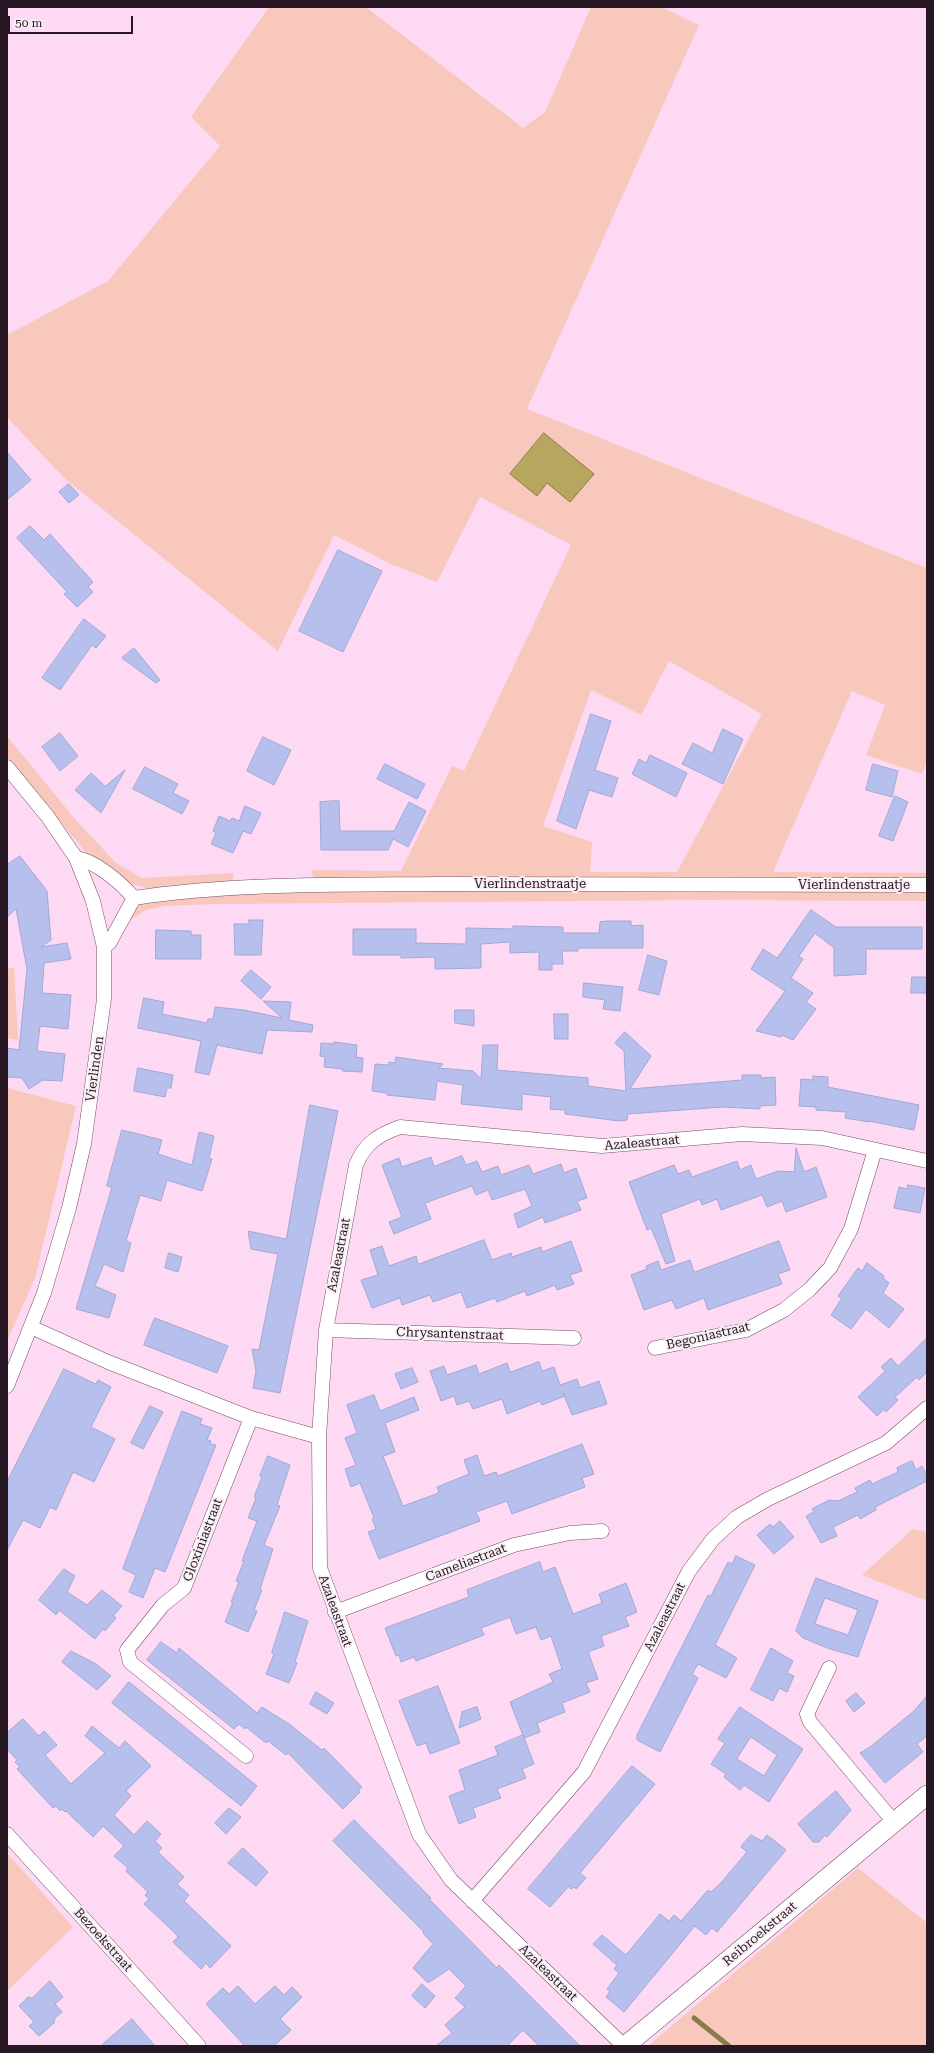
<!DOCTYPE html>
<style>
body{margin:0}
#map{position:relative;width:934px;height:2053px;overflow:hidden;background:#fed9f3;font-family:"Roboto Serif",serif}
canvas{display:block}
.frame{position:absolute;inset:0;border:8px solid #271722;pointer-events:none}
.scale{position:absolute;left:8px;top:16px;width:125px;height:18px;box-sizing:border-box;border:2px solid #271722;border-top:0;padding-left:5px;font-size:12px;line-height:14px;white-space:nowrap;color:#271722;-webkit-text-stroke:3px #f9f0f6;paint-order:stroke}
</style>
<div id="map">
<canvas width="934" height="2053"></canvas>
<div class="frame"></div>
<div class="scale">50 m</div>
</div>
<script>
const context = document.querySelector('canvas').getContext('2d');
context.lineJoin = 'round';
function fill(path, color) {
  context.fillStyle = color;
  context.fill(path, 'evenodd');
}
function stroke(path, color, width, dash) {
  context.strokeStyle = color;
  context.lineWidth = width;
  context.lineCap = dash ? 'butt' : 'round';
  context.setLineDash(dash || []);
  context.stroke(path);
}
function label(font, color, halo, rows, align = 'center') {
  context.font = font + ' "Roboto Serif",serif';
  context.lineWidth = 4;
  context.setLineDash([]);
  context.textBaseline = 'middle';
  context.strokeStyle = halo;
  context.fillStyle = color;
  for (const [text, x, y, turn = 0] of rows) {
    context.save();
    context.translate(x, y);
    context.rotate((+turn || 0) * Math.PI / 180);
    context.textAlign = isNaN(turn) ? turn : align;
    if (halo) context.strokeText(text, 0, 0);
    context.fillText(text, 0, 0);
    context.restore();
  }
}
fill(new Path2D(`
 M269 7H366L523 128 545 112 591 7H661L699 25 527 409 927 568V761L922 774 866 755 885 705 852 691 773 872 927 873V901L704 900 215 904 165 906 146 910 130 920 133 911 140 904 169 898 314 891 312 870 401 871 452 766 464 771 571 545 480 497 437 582 393 565 334 535 278 651 63 477 7 417V335L108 281 220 146 191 117ZM669 661 762 714 677 872H590L592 842 543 826 591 690 641 715Z
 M7 736 75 819 116 863 142 878 234 873 231 884 153 890 122 881 93 861 7 757Z
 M14 967 18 1040 7 1038V969Z
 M7 1088 76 1106 35 1278 7 1341Z
 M913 1529 927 1532V1601L862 1575Z
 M7 1853 73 1927 7 1991Z
 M858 1868 927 1923V2046H648Z`), '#f7c8bb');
const water = new Path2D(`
 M544 433 594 474 570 502 547 483 537 496 510 474Z`);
fill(water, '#b6a65e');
stroke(water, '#8b7b4c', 1);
stroke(new Path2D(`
 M694 2018 729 2046`), '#8b7b4c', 5);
const building = new Path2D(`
 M7 452 31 480 7 500Z
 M69 484 79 495 69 503 59 492Z
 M30 526 44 540 50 534 93 582 88 587 93 592 77 607 64 594 67 592 17 538Z
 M338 550 382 571 343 652 299 631Z
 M84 619 106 636 96 648 92 645 60 690 42 678Z
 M134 648 160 680 156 683 122 658Z
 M591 714 611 721 595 770 618 778 612 797 589 790 576 829 557 821Z
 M723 729 743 739 723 784 682 764 693 743 712 753Z
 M60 733 78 756 60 771 42 747Z
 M263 737 291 750 274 785 247 771Z
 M650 755 687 773 676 797 632 774 639 759 646 763Z
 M385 764 425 784 417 799 377 779Z
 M873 764 898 771 892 797 866 790Z
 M145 767 178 784 173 793 189 801 182 814 133 789Z
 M125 770 101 813 75 790 91 773 105 786Z
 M895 796 908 802 893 841 879 836Z
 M339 801 340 831H394L409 802 426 811 408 847 393 839 388 850H321L320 802Z
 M245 806 261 813 251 834 243 831 233 853 211 844 216 833 213 831 219 816 230 821 232 818 239 821Z
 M20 856 47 891 51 940 41 947 67 943 71 959 44 963 42 993 71 995 68 1029 40 1026 37 1051 65 1054 62 1081 43 1080 29 1089 22 1078 7 1077V1048L19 1050 27 969 16 909 7 917V865Z
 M811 910 836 927H922V949H866V974L834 976V948L815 933 799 956 803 959 791 978 813 993 806 1002 816 1009 793 1040 782 1035 781 1037 756 1031 785 991 751 969 763 949 777 958Z
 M249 920H263L261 955H235L234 924H249Z
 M609 921H631V926L643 925V948H578V951H562L563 964H552V970H539V952L510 953V942L481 944V968L435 969V957L401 958V955H353V929H416V943L466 944V928L513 929V926L563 927V933H599L600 922Z
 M156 930 191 931V935H201V959H156Z
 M648 955 667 961 659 995 639 990Z
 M251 970 271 987 261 999 241 981Z
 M912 977H927L926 993H911Z
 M584 983 623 987 620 1011 603 1009 605 1000 583 997Z
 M144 998 164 1002 162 1014 207 1023 208 1019H213L215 1007 244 1010 282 1018 263 1001 291 1002 289 1020 313 1025 312 1032 267 1030 262 1054 217 1045 209 1075 195 1072 201 1041 138 1028Z
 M455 1010H474V1026L455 1023Z
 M554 1014H568V1039H555Z
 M625 1032 651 1056 630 1089 742 1080V1075H761V1078L775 1077 776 1105 760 1106V1109L723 1107 628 1114 627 1120 619 1121 565 1114V1110L550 1109 551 1097 522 1094V1110L461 1104 463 1085 437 1081 435 1100 387 1095V1093L372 1091 375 1064 389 1065V1062L395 1063 396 1057 443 1064 439 1068 473 1071 481 1079 483 1045H498L497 1070 588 1078V1086L626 1091 624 1051 615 1043Z
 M334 1042 357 1045 356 1057 363 1058 362 1072 342 1071 343 1069 324 1067 325 1057 320 1056 321 1043 334 1044Z
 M138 1068 173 1075 171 1088H167L165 1097 134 1091Z
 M813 1076 828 1077V1087L919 1105 914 1130 869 1121V1122L845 1118 846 1112 816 1110V1107L799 1106 801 1079 813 1080Z
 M310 1105 338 1111 280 1393 253 1388 256 1371 252 1349 259 1350 278 1254 251 1249 248 1231 286 1239Z
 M122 1130 162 1140 158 1154 192 1165 199 1132 214 1136 209 1158 212 1159 202 1191 167 1180 161 1201 140 1195 126 1241 131 1243 123 1272 104 1264 95 1286 116 1295 109 1318 76 1309 112 1187 107 1186Z
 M796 1148 804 1172 816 1167 827 1197 786 1212 782 1201 767 1207 762 1195 721 1210 717 1199 702 1205 700 1199 661 1214 675 1261 666 1264 651 1228 647 1230 629 1182 674 1165 678 1174 689 1170 692 1177 737 1161 740 1170 751 1165 756 1179 778 1171 794 1172Z
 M462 1156 466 1165 477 1161 482 1172 498 1166 501 1175 529 1165 533 1174 561 1164 564 1173 576 1168 587 1198 577 1201 581 1210 545 1223 543 1217 518 1228 514 1214 532 1206 525 1189 492 1200 488 1190 476 1195 472 1186 425 1203 431 1219 394 1234 389 1222 402 1217 382 1165 399 1158 402 1167 431 1157 434 1166Z
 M908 1185 925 1188 920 1213 894 1208 899 1187 907 1189Z
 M484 1240 492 1260 511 1253 512 1257 541 1247 542 1252 571 1241 582 1271 570 1275 574 1284 557 1290 555 1285 527 1296 525 1291 497 1302 495 1298 467 1308 461 1292 433 1302 430 1295 402 1305 400 1298 372 1308 361 1280 378 1275 370 1250 382 1246 389 1266 416 1256 418 1264Z
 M779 1241 790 1270 778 1274 782 1284 708 1310 704 1298 676 1309 672 1300 644 1310 631 1275 647 1269 646 1266 658 1261 661 1270 690 1260 694 1272Z
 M169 1253 182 1257 178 1272 165 1268Z
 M867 1263 884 1276 883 1278 889 1283 883 1293 904 1309 889 1328 866 1309 851 1329 831 1315 842 1298 838 1296 858 1268 862 1271Z
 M155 1318 228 1346 217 1373 144 1345Z
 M927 1338V1372L919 1380 917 1377 895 1397 898 1400 886 1412 884 1409 877 1416 858 1397 885 1371 881 1367 891 1358 898 1366Z
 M539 1362 542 1371 554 1367 560 1385 577 1379 580 1388 599 1381 607 1404 572 1415 563 1393 565 1396 542 1405 540 1401 507 1414 502 1399 473 1409 469 1401 457 1405 454 1396 441 1401 430 1371 444 1366 447 1375 476 1365 479 1374 507 1363 510 1372Z
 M412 1368 418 1382 401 1389 395 1374Z
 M64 1369 96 1384 98 1380 111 1387 91 1427 115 1439 94 1482 73 1472 56 1510 50 1507 40 1528 23 1520 7 1550V1482Z
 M374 1395 380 1411 414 1397 419 1410 385 1423 395 1452 383 1456 403 1506 436 1494 439 1492 437 1487 469 1474 464 1460 477 1455 484 1476 496 1472 498 1476 582 1444 594 1474 582 1478 585 1487 512 1514 507 1501 476 1512 480 1521 379 1559 368 1532 376 1529 372 1519 374 1518 360 1483 351 1487 345 1469 356 1465 345 1438 357 1433 347 1405Z
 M150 1406 163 1412 143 1449 131 1443Z
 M182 1411 202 1419 200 1424 212 1428 207 1440 211 1441 210 1444 216 1445 165 1572 155 1568 143 1598 129 1592 136 1575 123 1569Z
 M268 1456 290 1465 277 1505 280 1506 264 1545 273 1549 260 1589 262 1590 254 1610 257 1611 248 1632 225 1622 233 1602H231L239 1582 236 1581 244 1561H242L257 1521 248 1518 256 1498 254 1497 262 1477 260 1476Z
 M912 1461 916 1470 922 1466 927 1476V1481L875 1507 876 1510 860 1519 858 1515 833 1527 837 1536 821 1543 806 1516 814 1512 812 1509 829 1500 838 1501 857 1492 855 1488 870 1480 872 1484 898 1472 897 1468Z
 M780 1521 794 1537 774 1554 757 1535 770 1524 773 1527Z
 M736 1556 755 1565 715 1645 737 1658 726 1678 698 1664 692 1674 698 1678 660 1752 637 1740V1735L708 1595 711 1596 728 1562 732 1564Z
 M540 1562 543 1572 555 1567 573 1614 602 1603 599 1594 626 1583 637 1612 625 1617 629 1626 601 1636 604 1646 588 1652 598 1679 586 1683 590 1692 562 1703 565 1712 537 1723 540 1732 524 1738 510 1702 553 1682 549 1674 562 1669 551 1636 541 1640 536 1627 516 1634 510 1617 481 1628 484 1635 416 1661 414 1657 401 1662 399 1655 396 1656 385 1628 469 1597 467 1590Z
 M64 1569 75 1576 67 1592 87 1605 102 1590 122 1606 113 1616 116 1618 105 1631 103 1629 95 1639 59 1610 56 1615 39 1600Z
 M816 1578 878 1601 858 1657 830 1649 803 1638 796 1631ZM825 1598 858 1610 848 1635 815 1624Z
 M285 1612 308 1621 295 1662 297 1663 289 1683 266 1674 274 1654 272 1653Z
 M161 1642 177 1653 179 1648 257 1713 262 1707 289 1724 322 1750 324 1748 362 1787 358 1791 360 1792 343 1809 288 1753 286 1755 268 1741 266 1743 246 1727 245 1729 239 1724 234 1729 147 1660Z
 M771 1648 793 1661 787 1673 794 1676 787 1692 779 1688 773 1701 751 1690Z
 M71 1651 96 1664 111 1676 97 1690 62 1662Z
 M129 1682 257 1786 241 1806 112 1703Z
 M438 1686 460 1743 430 1754 426 1743 417 1746 399 1701Z
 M316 1692 334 1703 327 1714 310 1704Z
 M856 1693 865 1703 854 1712 846 1701Z
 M927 1696V1736L917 1744 923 1752 885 1783 860 1753 870 1747 914 1711Z
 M477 1707 481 1719 459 1728 462 1712Z
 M740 1707 803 1749 769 1802 744 1785 740 1790 724 1777 726 1774 711 1764 725 1743 718 1739ZM751 1737 777 1755 764 1776 737 1759Z
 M23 1719 39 1736 44 1731 57 1745 45 1755 71 1784 105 1753 85 1736 92 1726 119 1748 125 1741 151 1766 126 1791 131 1796 114 1815 134 1835 147 1821 161 1834 155 1841 162 1848 158 1852 184 1877 177 1884 189 1895 184 1901 231 1946 210 1968 206 1963 201 1969 173 1942 178 1937 174 1932 144 1904 149 1899 145 1895 148 1892 126 1871 128 1868 114 1856 124 1846 103 1826 93 1837 66 1811 65 1812 62 1809 60 1811 56 1806 53 1808 17 1769 20 1767 15 1762 17 1760 7 1749V1733Z
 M523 1735 534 1764 522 1769 526 1778 497 1789 501 1798 473 1808 476 1817 459 1824 449 1796 465 1790 459 1770 498 1755 495 1747Z
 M632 1766 655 1784 580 1873 586 1878 576 1889 574 1887 571 1889 569 1886 550 1907 528 1889Z
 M836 1791 851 1810 827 1837 825 1835 819 1842H813L798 1824Z
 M229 1808 241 1817 226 1834 215 1823Z
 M354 1820 431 1898 429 1899 497 1968 499 1965 580 2046H539L523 2030 507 2046H436L452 2033 445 2025 465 2007 455 1998 466 1986 449 1969 428 1983 413 1968 433 1944 423 1933 424 1932 333 1841Z
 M751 1835 762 1841 767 1835 786 1850 717 1932 712 1928 706 1935 695 1926 624 2012 606 1997 610 1991 607 1989 619 1973 614 1969 617 1965 593 1944 602 1935 626 1955 660 1914 669 1921 674 1915 681 1921 708 1890 711 1892 720 1884 747 1852 741 1847Z
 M243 1848 268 1872 256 1886 228 1863Z
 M50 1981 63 1997 55 2004 62 2012 55 2018 54 2023 39 2036 29 2026 34 2022 19 2006 28 1997 32 1998Z
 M422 1984 435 1996 425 2008 412 1996Z
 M238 1986 255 2004 275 1986 284 1995 292 1987 302 1997 280 2019 291 2030 274 2046H245L206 2004 223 1988 229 1994Z
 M132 2019 155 2046H101Z`);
fill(building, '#b7bfed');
stroke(building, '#a1a8d5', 1);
const street = new Path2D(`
 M7 767 48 817 76 858 93 901 104 947V999L84 1144 69 1208 44 1293 7 1386
 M76 858C96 861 121 883 134 898
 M134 898C235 883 338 885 440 884 603 883 765 884 927 885
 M104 947 110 942 134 898
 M31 1327 108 1362 251 1418 319 1437
 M326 1330 574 1338
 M655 1348 746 1330 784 1310 810 1289 830 1268 851 1229 875 1150
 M335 1612 514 1545 570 1533 602 1531
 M829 1668 807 1714 810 1722 894 1822
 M246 1756 130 1662 127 1650 163 1605 184 1588 251 1418
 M7 1834 199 2046
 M472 1901 584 1772 689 1571 713 1539 737 1517 768 1499 886 1443 927 1408
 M624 2046 451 1880 419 1834 320 1568 319 1437 326 1330 356 1165C365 1143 378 1135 400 1127L602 1146 742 1134 822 1138 927 1161`);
const secondary = new Path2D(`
 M625 2046 927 1795`);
stroke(street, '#744e6a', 15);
stroke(secondary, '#744e6a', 20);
stroke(street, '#fff', 14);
stroke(secondary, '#fff', 19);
label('13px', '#271722', '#f9f0f6', [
 ["Vierlindenstraatje",530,884],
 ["Vierlindenstraatje",854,885],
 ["Vierlinden",95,1069,-82],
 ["Azaleastraat",642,1143,-5],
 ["Azaleastraat",339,1255,-79],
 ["Chrysantenstraat",450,1334,2],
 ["Begoniastraat",708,1336,-13],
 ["Gloxiniastraat",203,1540,-69],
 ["Cameliastraat",466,1563,-21],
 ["Azaleastraat",335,1611,70],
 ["Azaleastraat",665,1617,-63],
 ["Reibroekstraat",760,1934,-40],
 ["Bezoekstraat",103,1940,48],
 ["Azaleastraat",548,1973,44]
]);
</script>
